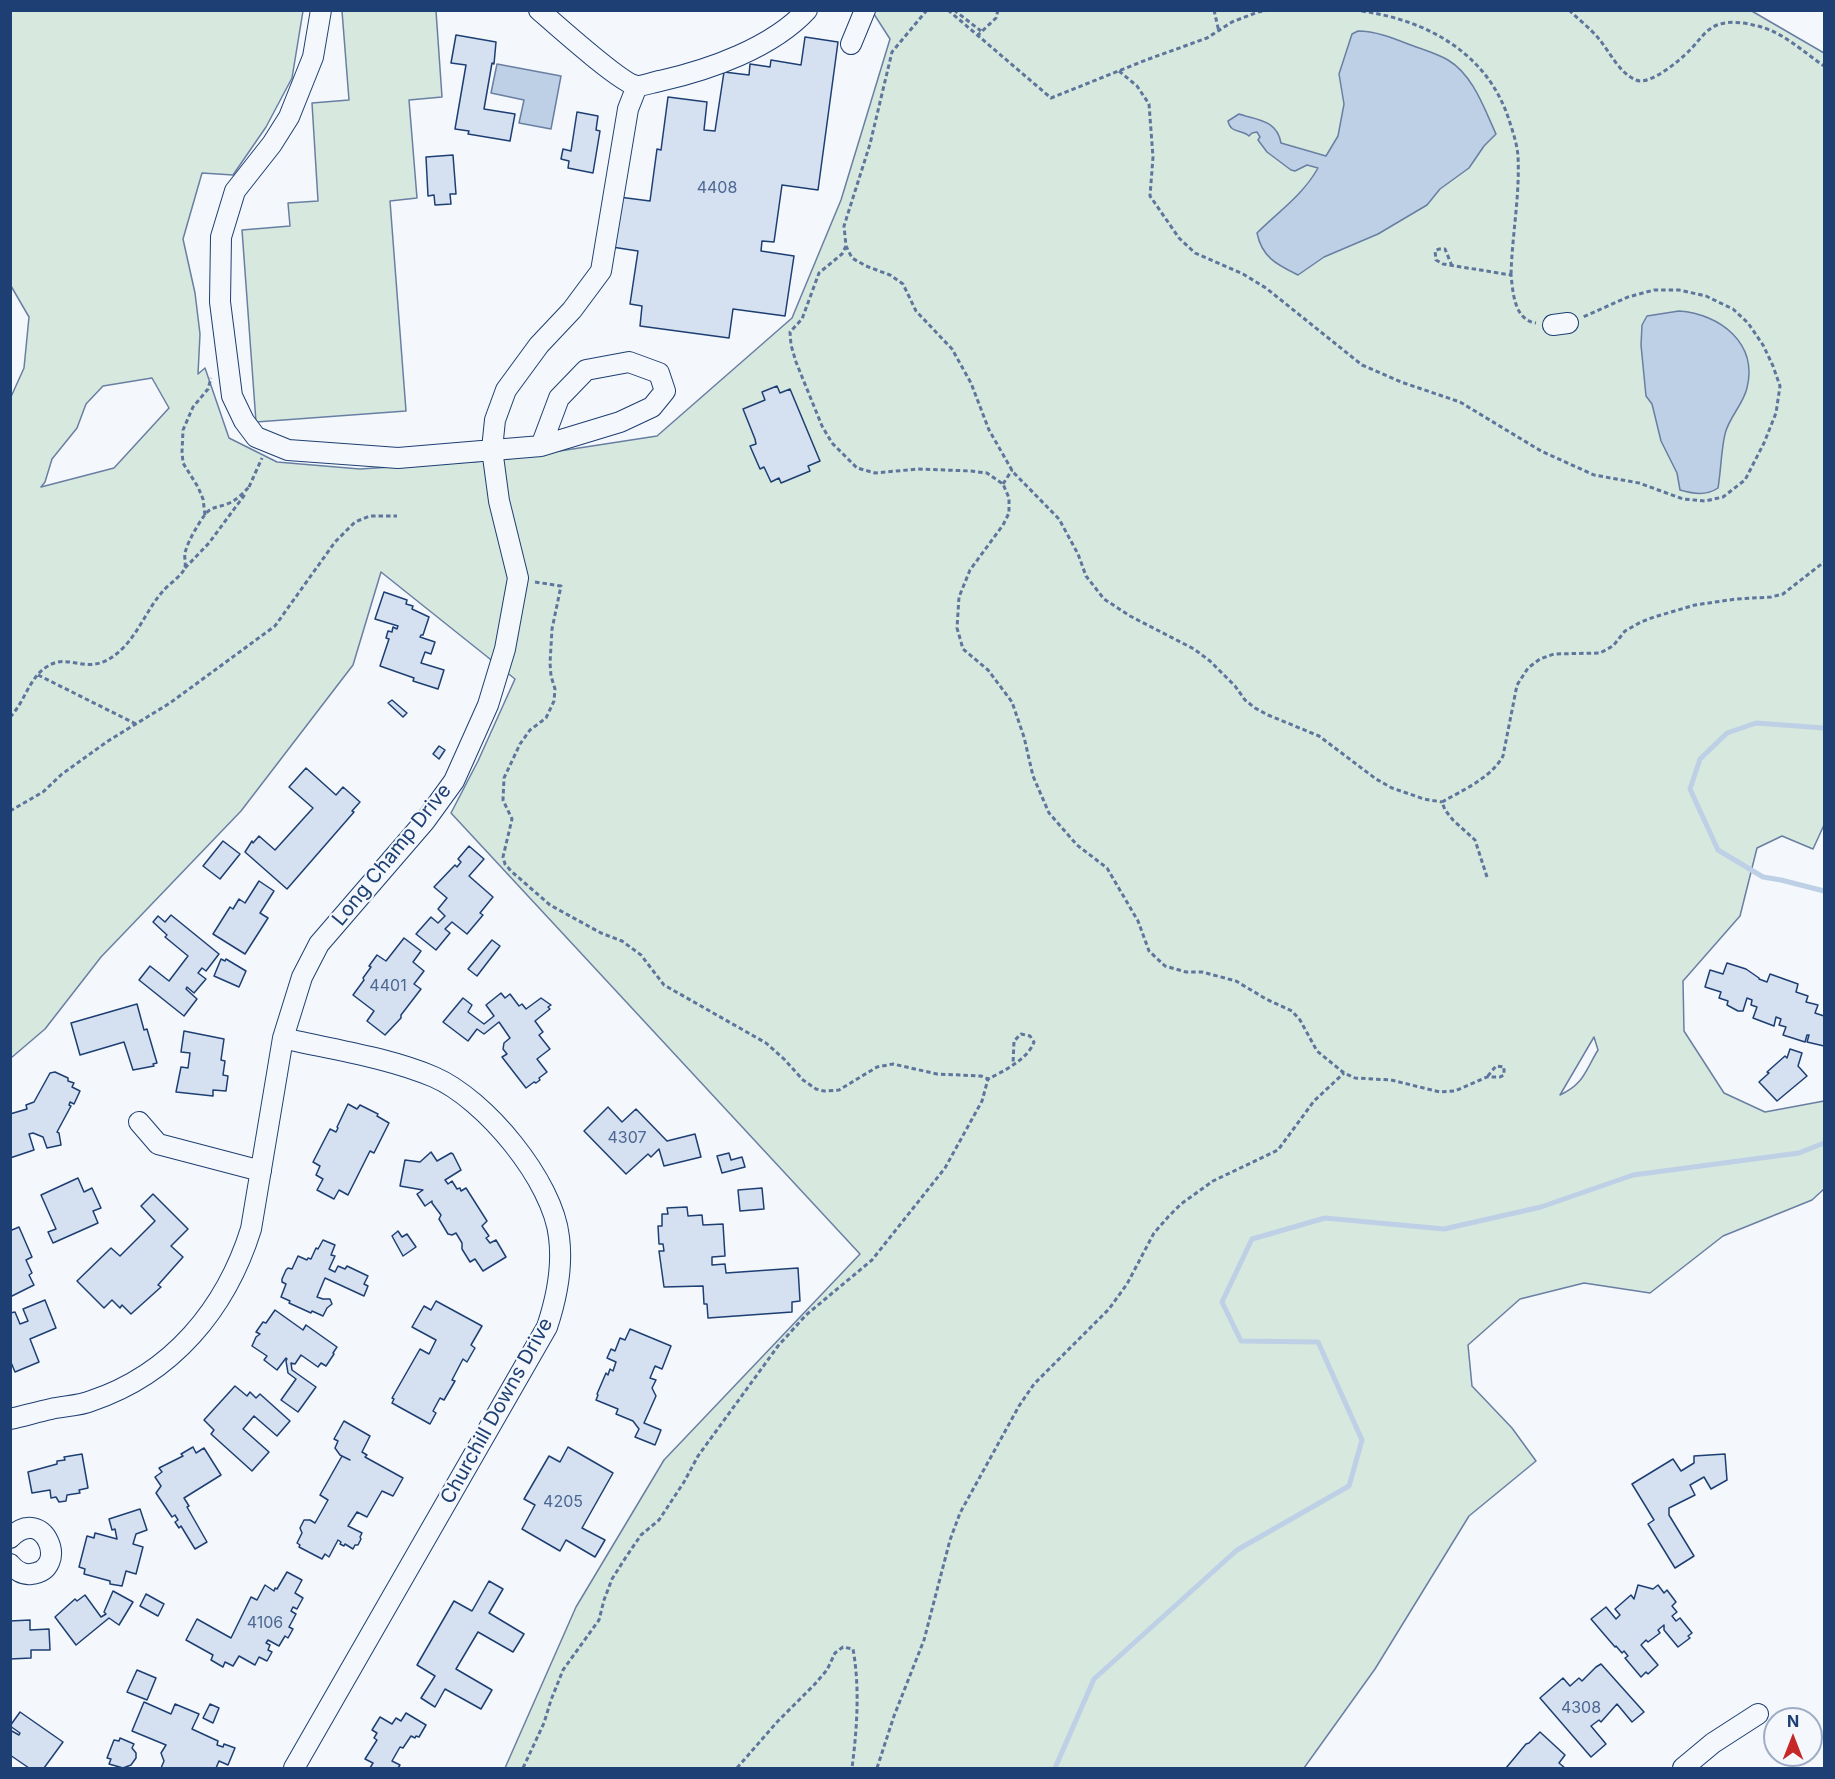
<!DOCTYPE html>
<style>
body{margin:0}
#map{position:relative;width:1835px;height:1779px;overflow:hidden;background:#f4f7fb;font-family:Inter,sans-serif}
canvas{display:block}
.frame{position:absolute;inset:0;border:12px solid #1d3f73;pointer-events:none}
.north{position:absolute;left:1763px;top:1707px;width:60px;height:60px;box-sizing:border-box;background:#f4f7fb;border:2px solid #9eadc5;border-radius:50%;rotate:0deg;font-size:16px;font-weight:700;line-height:24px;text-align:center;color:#1d3f73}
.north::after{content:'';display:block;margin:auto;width:21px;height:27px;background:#c62828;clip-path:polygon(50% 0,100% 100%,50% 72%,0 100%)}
</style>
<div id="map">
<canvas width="1835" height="1779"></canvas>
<div class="frame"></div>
<div class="north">N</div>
</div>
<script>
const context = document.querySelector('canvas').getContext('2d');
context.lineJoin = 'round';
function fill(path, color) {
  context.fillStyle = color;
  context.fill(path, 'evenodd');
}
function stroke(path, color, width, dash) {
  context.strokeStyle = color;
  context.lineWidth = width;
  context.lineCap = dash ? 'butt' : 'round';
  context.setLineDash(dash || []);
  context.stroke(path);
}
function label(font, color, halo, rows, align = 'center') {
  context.font = font + ' Inter,sans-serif';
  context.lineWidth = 4.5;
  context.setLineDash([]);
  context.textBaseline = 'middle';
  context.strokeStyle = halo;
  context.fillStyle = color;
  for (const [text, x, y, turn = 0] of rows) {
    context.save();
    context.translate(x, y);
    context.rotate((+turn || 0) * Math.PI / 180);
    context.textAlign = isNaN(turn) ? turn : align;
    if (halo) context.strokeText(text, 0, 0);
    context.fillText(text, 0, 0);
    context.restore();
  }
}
const green = new Path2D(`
 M1750 10 1824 53V825L1813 849 1782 836 1757 848 1740 916 1683 981 1684 1031 1724 1093 1765 1112 1824 1101V1189L1812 1200 1723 1236 1650 1293 1584 1283 1520 1299 1468 1345 1472 1386 1512 1428 1536 1461 1469 1516 1375 1669 1304 1768H505L576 1607 664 1460 860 1254 451 813 478 761 515 679 381 572 353 665 241 811 101 957 45 1029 11 1058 10 399 24 368 29 317 11 286V11H303L292 78 266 127 233 175 202 173 183 239 195 293 200 334 198 374 205 368 229 438 277 462 360 469 501 460 657 436 792 318 841 200 890 39 872 11ZM152 378 169 408 114 468 41 487 45 482 52 459 77 428 86 404 103 386ZM1594 1037 1598 1050C1585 1071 1584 1084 1560 1095Z
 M342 11H436L442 97 409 100 417 198 390 201 406 411 256 422 242 230 290 226 288 203 318 201 312 103 349 100Z`);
fill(green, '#d7e8df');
stroke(green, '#687fa3', 1.5);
const water = new Path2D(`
 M1358 31C1375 31 1393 38 1408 44 1421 49 1436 53 1448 60 1473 75 1484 108 1496 134L1484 146 1469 168 1440 189 1427 205 1378 234 1324 257 1298 275C1278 265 1262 258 1257 233 1278 212 1303 195 1318 168L1307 165 1295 171 1291 170 1267 152 1258 140 1260 137 1257 132 1252 133 1249 136C1241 129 1231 134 1228 121L1239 114C1257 120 1277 120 1281 143L1326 156 1338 136 1344 104 1339 74 1352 34Z
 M497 64 561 76 551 129 519 123 524 100 491 93Z
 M1679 311C1720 314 1758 343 1747 388 1743 405 1729 417 1725 434 1721 451 1721 471 1718 488 1706 496 1694 494 1680 490L1677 473 1661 441 1652 404 1646 396 1641 345 1642 325 1647 316Z`);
fill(water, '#bed0e5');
stroke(water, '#687fa3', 1.5);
stroke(new Path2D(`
 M1824 728 1756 723 1727 733 1700 759 1690 789 1718 850 1763 877 1781 880 1824 891
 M1055 1768 1094 1679 1237 1550 1349 1486 1362 1440 1318 1342 1241 1341 1222 1302 1252 1239 1325 1218 1444 1229 1541 1207 1633 1175 1799 1153 1824 1143`), '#bed0e5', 5);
const building = new Path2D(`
 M456 35 496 42 494 64 492 63 484 109 515 114 510 141 468 134 469 131 455 129 466 65 451 63Z
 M805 37 838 42 818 190 782 185 774 242 762 241 761 251 794 256 785 316 733 309 729 338 640 326 642 306 630 304 638 251 612 247 619 197 650 201 657 149 661 150 668 97 707 102 704 130 715 131 724 72 749 75 750 64 770 67 771 60 801 65Z
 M577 112 598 116 596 130 600 131 593 173 568 168 569 161 561 159 563 149 571 151Z
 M453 155 456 194H450L451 204 435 205 434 195 428 196 426 157Z
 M777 386 780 393 790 389 820 461 808 466 810 471 781 483 779 478 771 482 764 467 760 469 750 446 756 444 755 439 743 409 765 400 762 392Z
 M384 592 407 600 406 604 413 606 412 609 429 617 423 635H421L420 637 435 642 431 654 425 652 421 663 444 670 438 689 413 681 414 678 380 666 389 639 386 638 388 631 392 632 393 627 397 629 398 626 375 619Z
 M392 700 407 713 403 717 388 703Z
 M439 746 445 750 439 759 433 754Z
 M306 768 336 795 343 787 360 802 352 811 354 812 287 889 245 852 252 841 253 843 259 836 275 850 313 808 289 787Z
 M223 841 240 854 220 879 203 866Z
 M469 846 484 859 469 876 493 897 480 913 483 915 467 934 452 922 445 929 450 933 436 950 416 934 431 917 438 923 445 916 438 909 447 898 434 887 455 865 457 867 461 862 458 859Z
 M259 881 274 891 260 913 268 918 245 954 213 934 230 907 233 909 239 899 245 903Z
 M171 915 219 954 206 971 202 968 198 973 206 979 194 993 187 987 186 989 197 999 184 1016 139 980 150 966 169 981 188 956 165 937 167 935 153 922 158 916 165 922Z
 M404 938 421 951 413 962 424 971 414 984 421 989 401 1015V1018L385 1035 367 1021 374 1011 353 995 364 980 363 978 371 967 369 966 377 955 386 961Z
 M492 940 500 946 477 976 468 969Z
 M221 959 225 961 226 959 246 971 239 987 214 976Z
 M1727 963 1746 969 1759 978V979L1767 982 1770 974 1798 984 1796 992 1808 996 1806 1002 1818 1005 1815 1013 1824 1016V1046L1807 1042 1809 1035H1807L1805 1042 1783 1035 1786 1027 1779 1025 1781 1019 1776 1017 1774 1026 1753 1018 1757 1007 1751 1005 1752 1000 1747 998 1743 1011H1738L1727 1005 1728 1001 1719 998 1721 992 1705 987 1710 970 1723 974Z
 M501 993 505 998 510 994 519 1006 522 1004 526 1009 541 998 551 1005 548 1007 550 1009 535 1021 543 1032 539 1035 550 1049 537 1059 547 1072 539 1078 540 1080 536 1083 534 1082 526 1088 502 1057 507 1054 503 1049 504 1043 510 1038 499 1022 484 1034 477 1029 468 1041 443 1022 463 998 472 1005 468 1012 484 1024 494 1016 486 1005Z
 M137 1004 144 1030 147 1029 157 1063 153 1064 154 1066 133 1070 124 1042 80 1055 71 1023Z
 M184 1031 224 1039 221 1060 225 1061 223 1075 228 1076 226 1091 213 1090V1096L176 1092 181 1067 188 1068 190 1053 181 1052Z
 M1790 1049 1802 1053 1798 1066 1807 1076 1777 1101 1759 1082 1769 1073 1767 1072 1785 1056 1787 1058Z
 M55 1072 68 1078V1081L74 1083 72 1087 80 1091 74 1104 70 1102 69 1105 71 1106 57 1132 59 1133 61 1145 47 1148 43 1137 33 1133 29 1134 34 1150 10 1158V1114L27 1109 26 1105 34 1102 50 1073Z
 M348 1104 357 1109 360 1105 378 1114 377 1116 389 1123 374 1153 370 1151 348 1195 339 1190 334 1199 317 1190 323 1179 316 1175 320 1166 313 1162 330 1129 336 1132 338 1128 337 1127Z
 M608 1107 622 1122 636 1109 667 1141 695 1134 701 1157 664 1166 659 1149 651 1157 648 1154 626 1174 584 1131Z
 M431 1152 437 1161 451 1153 453 1154 461 1170 445 1180 448 1184 452 1181 457 1189 460 1188 461 1191 466 1188 487 1221 482 1226 489 1236 486 1238 490 1243 496 1240 506 1257 483 1271 475 1259 470 1262 462 1249V1243L456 1233 452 1235 448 1234 439 1219 441 1215 432 1203V1201L425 1206 417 1194 423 1190 400 1186 405 1160 420 1162Z
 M729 1153 731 1160 742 1157 745 1167 722 1173 717 1156Z
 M78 1178 84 1192 92 1188 101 1208 93 1211 98 1223 53 1243 48 1232 56 1229 41 1195Z
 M762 1188 764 1209 740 1211 738 1190Z
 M153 1194 188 1229 171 1246 183 1257 158 1285 161 1287 131 1314 122 1305 120 1308 112 1300 104 1308 77 1281 111 1248 120 1256 155 1221 141 1206Z
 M687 1207 688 1216 702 1215 703 1225 723 1224 725 1256 712 1257V1265L725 1264 726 1273 798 1268 800 1301 792 1302V1312L708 1318 707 1304H704L703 1286 664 1287 659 1251H664L663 1244H659L658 1226H662V1214H668L667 1208Z
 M19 1227 32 1257 26 1260 32 1273 29 1275 34 1285 10 1297V1228L12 1230Z
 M398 1231 402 1237 407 1234 416 1247 403 1256 392 1236Z
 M323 1240 335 1245 331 1255 335 1256 329 1269 335 1272 338 1266 345 1269 347 1266 368 1276 364 1284 368 1286 364 1296 325 1278 317 1297 323 1299H330L332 1304 327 1308 323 1316 312 1311 311 1313 289 1303 290 1301 281 1297 286 1284 282 1282V1279L286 1270 288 1268 292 1269 298 1256 307 1260 308 1258 311 1259 316 1248 318 1249Z
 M45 1300 56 1328 30 1339 39 1362 15 1372 10 1360V1313L15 1312 20 1324 28 1321 23 1309Z
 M436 1301 482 1326 471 1345 475 1348 467 1362 463 1359 452 1380 455 1381 444 1400 440 1398 433 1411 436 1413 430 1424 392 1403 394 1399 392 1398 420 1349 429 1354 436 1340 412 1327 424 1306 431 1310Z
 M275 1310 303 1330 306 1325 337 1347 333 1353 334 1354 326 1366 321 1363 318 1367 301 1355 295 1364 291 1363 292 1370 316 1387 298 1412 281 1400 296 1379 288 1373 286 1361 287 1359 286 1358 277 1370 264 1360 267 1356 252 1346 256 1337 260 1334 256 1332 263 1322 266 1323Z
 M630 1329 671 1346 662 1369 655 1366 650 1378 656 1380 652 1388 656 1396 644 1423 661 1430 655 1445 635 1437 639 1429 633 1421 616 1414 618 1409 596 1400 598 1395 597 1394 606 1373 608 1375 610 1369 613 1371 616 1362 607 1358 611 1349 615 1351 620 1338 625 1340Z
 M235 1386 247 1396 250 1392 256 1398 260 1394 290 1421 277 1436 254 1416 243 1429 269 1452 252 1471 211 1434 214 1430 204 1420Z
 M344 1421 370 1436 362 1452 367 1455 365 1457 403 1478 393 1496 382 1491 367 1517 357 1512 348 1526 362 1533 360 1537 361 1539 358 1545H355L353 1549 345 1544 344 1546 340 1544 341 1542 338 1540 329 1557 325 1554 322 1559 299 1547 300 1545 297 1543 302 1533 300 1528 304 1520H310L315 1523 328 1500 320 1495 342 1456 350 1460 340 1455 335 1448 338 1441 334 1439Z
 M193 1447 196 1453 204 1448 221 1475 184 1498 189 1506 187 1507 207 1542 195 1549 181 1526 179 1528 175 1522 178 1520 175 1515 172 1517 156 1493 161 1486 155 1477 162 1472 159 1468 183 1456 181 1454Z
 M568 1447 613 1473 582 1528 605 1540 595 1557 566 1540 560 1551 522 1529 535 1505 524 1499 549 1456 560 1462Z
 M82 1454 88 1488 79 1490 80 1493 67 1495 66 1501 59 1502 56 1497 51 1498 50 1490 32 1493 28 1472 57 1464V1461L65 1460 64 1457Z
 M1725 1454 1727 1480 1711 1489 1704 1477 1690 1485 1695 1495 1669 1508V1515L1694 1556 1675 1568 1648 1524 1654 1520 1632 1484 1673 1459 1681 1471 1694 1463V1456Z
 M140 1509 147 1530 136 1534 133 1544 143 1547 136 1574 126 1571 122 1586 110 1584V1581L84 1574 85 1569 79 1567 87 1536 94 1538 95 1533 117 1539 115 1529 112 1530 109 1519Z
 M287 1572 302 1580 295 1593 303 1598 297 1609 293 1607 291 1611 296 1614 289 1627 293 1629 288 1638 285 1636 279 1646 268 1640 266 1643 270 1645 268 1650 272 1652 267 1661 259 1657 255 1665 239 1656 233 1666 225 1662 223 1667 211 1660 213 1655 186 1640 197 1619 231 1638 251 1597 257 1600 265 1585 274 1591 275 1588 277 1589Z
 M489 1581 503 1589 489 1613 524 1634 513 1652 478 1632 456 1669 492 1690 481 1709 445 1689 435 1707 421 1698 435 1676 417 1665 454 1601 472 1611Z
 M1638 1585 1653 1589 1658 1585 1664 1593 1667 1590 1676 1602 1672 1606 1677 1612 1672 1616 1676 1621 1680 1618 1692 1633 1688 1636 1690 1638 1678 1647 1664 1630V1625L1658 1630 1660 1633 1648 1642 1646 1640 1641 1645 1658 1665 1648 1674 1646 1672 1641 1677 1625 1658 1628 1656 1624 1651 1622 1653 1616 1646 1615 1647 1591 1619 1606 1607 1616 1619 1620 1615 1615 1609 1631 1595 1634 1599Z
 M113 1591 133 1602 119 1625 109 1618 76 1645 55 1617 75 1599 77 1601 85 1595 101 1617 106 1614 104 1612Z
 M146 1594 164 1604 158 1616 140 1606Z
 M30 1620V1630L49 1629 50 1650H31V1658L10 1659V1621Z
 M1601 1664 1644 1712 1632 1722 1617 1704 1601 1722 1599 1720 1591 1726 1606 1744 1591 1757 1540 1698 1563 1678 1570 1686 1579 1678 1582 1681 1596 1667Z
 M137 1670 156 1678 147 1700 127 1692Z
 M144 1702 171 1714 175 1704 199 1714 192 1729 218 1741 217 1745 223 1747 224 1744 235 1748 228 1765 219 1761 216 1768H161L164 1761 161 1753 166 1745 132 1731Z
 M210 1704 219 1708 213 1723 203 1718Z
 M20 1712 63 1742 44 1768H29L10 1755V1730L19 1735 20 1733 10 1726Z
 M406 1713 426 1725 419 1737 416 1736 415 1738 411 1736 403 1748 400 1747 392 1761 400 1765 398 1768H370L373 1763 365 1759 377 1740 374 1738 377 1733 372 1730 380 1717 392 1724 396 1718 401 1721Z
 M1540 1732 1565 1755 1559 1763 1565 1768H1506L1526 1744 1529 1743Z
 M120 1738 134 1744 132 1748 136 1753V1758L131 1765 123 1768 109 1764 111 1759 107 1758 114 1740 119 1741Z`);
fill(building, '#d5e0f0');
stroke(building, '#1d3f73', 1.5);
const minor = new Path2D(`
 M321 10 313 57 289 117 272 144 235 191 221 237 220 302 232 396 244 421 256 437 288 450 398 458 541 446 620 422 652 407 665 391 659 373 629 362 586 370 559 398 541 446
 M539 10C555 24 622 84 637 86 644 86 653 82 660 81 709 70 772 48 807 10
 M851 44 865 10
 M1553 325 1568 323
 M283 1038C333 1050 387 1057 434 1077 485 1099 553 1181 559 1237 563 1268 557 1297 547 1327L294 1768
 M139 1122 158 1144 261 1171
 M10 1419C24 1416 37 1412 51 1409 64 1406 79 1406 91 1401 172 1374 226 1309 251 1229L283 1038 302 977 319 944 425 821 454 781 488 705 505 649 518 578 499 501 492 449 495 420 506 390 539 345 572 310 601 271 628 109 637 86
 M10 1538C44 1503 71 1570 31 1574 23 1575 15 1570 10 1564
 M1683 1768 1713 1743 1758 1714`);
stroke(minor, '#1d3f73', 22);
stroke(new Path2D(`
 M927 10 892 52 870 144 844 226 846 246 852 258 866 266 890 275 903 284 916 311 952 349 971 383 989 430 1013 472 1059 519 1078 554 1086 576 1104 599 1130 616 1194 649 1210 661 1235 686 1245 700 1255 708 1268 715 1319 736 1376 779 1392 788 1424 799 1442 802
 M948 10 1051 98 1146 60 1207 38 1232 22 1258 12 1270 10
 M954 10 981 31
 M1214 10 1219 32
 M1354 10C1423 18 1487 51 1509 120 1513 132 1517 144 1518 156 1520 196 1512 235 1511 275
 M1569 10C1579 20 1591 29 1599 39 1610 52 1619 73 1636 80 1650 86 1680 60 1690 50 1699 41 1705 30 1717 25 1728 21 1742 22 1753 25 1781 30 1802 51 1824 66
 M977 36 996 18 998 10
 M1119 71 1137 86 1149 104 1153 157 1150 196 1179 238 1195 253 1243 274 1266 288 1362 365 1401 382 1460 402 1541 451 1594 475 1639 483 1683 499 1705 501 1723 497 1745 480 1764 443 1776 413 1780 386 1773 366 1763 345 1748 323 1733 309 1706 296 1679 290H1654L1628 297 1583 317
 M846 246 842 254 819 273 802 319 790 332 791 345 796 362 822 426 832 443 857 468 875 473 918 469 971 471 987 473 1003 484 1009 498V513L1003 525 970 570 959 597 957 628 963 649 988 670 1012 702 1024 737 1033 776 1049 813 1077 845 1107 868 1138 921 1149 951 1165 966 1186 972H1202L1236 981 1266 999 1292 1011 1300 1020 1317 1051 1344 1073 1355 1078 1391 1080 1440 1092 1455 1091 1487 1077H1500L1504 1075V1067L1496 1066 1487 1077
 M1452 266 1445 249H1439L1435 251 1436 260 1443 264 1511 275C1513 292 1514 320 1536 323
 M1003 484 1012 470
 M249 487 262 458
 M205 515 203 499 198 487 183 463 182 452 183 430 193 407 208 389 211 378
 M185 568 209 543 246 493
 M535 582 561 586 552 629 550 663 551 676 555 689 554 701 546 718 530 730 520 744 504 778 503 800 512 819 503 857 505 864 511 871 550 905 601 933 622 941 641 955 664 985 766 1043 784 1059 803 1080 816 1089 824 1091 839 1090 877 1067 893 1064 937 1074 981 1076 988 1079
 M38 675 136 724
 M10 717C25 702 29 677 48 666 72 651 90 682 124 647 140 630 148 608 163 591 169 584 183 575 185 567 186 562 184 557 185 553 188 541 197 526 204 516 211 506 217 508 227 504 236 501 243 493 249 487
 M10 811 43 792 62 774 108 741 170 703 275 626 335 542 355 522 370 516H397
 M1487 877 1475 840 1453 820 1445 810 1442 802C1463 790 1491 778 1503 756L1517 685 1528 668 1540 659 1554 654 1600 653 1613 646 1625 631 1641 622 1654 617 1695 605 1736 599 1771 597 1783 594 1824 562
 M523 1768 544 1723 551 1700 563 1670 599 1620 604 1600 612 1579 626 1557 641 1535 659 1520 684 1482 698 1456 778 1346 806 1315 872 1260 945 1168 982 1101 988 1079C1004 1071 1028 1059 1034 1042L1030 1036 1021 1034 1014 1041 1013 1064
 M737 1768 777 1722 814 1685 827 1670 835 1653 843 1647 853 1649C860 1688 857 1729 852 1768
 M877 1768 894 1716 924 1640 950 1540 960 1513 1019 1406 1034 1384 1109 1309 1127 1284 1154 1233 1168 1217 1181 1204 1213 1181 1278 1150 1314 1101 1344 1073`), '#5e769c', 3, [4.5, 3]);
stroke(minor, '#f4f7fb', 20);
label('16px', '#4b6792', null, [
 ["4408",717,188],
 ["4401",388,986],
 ["4307",627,1138],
 ["4205",563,1502],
 ["4106",265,1623],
 ["4308",1581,1708]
]);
label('20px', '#1d3f73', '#f4f7fb', [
 ["Long Champ Drive",392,855,-51],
 ["Churchill Downs Drive",497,1411,-61]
]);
</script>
